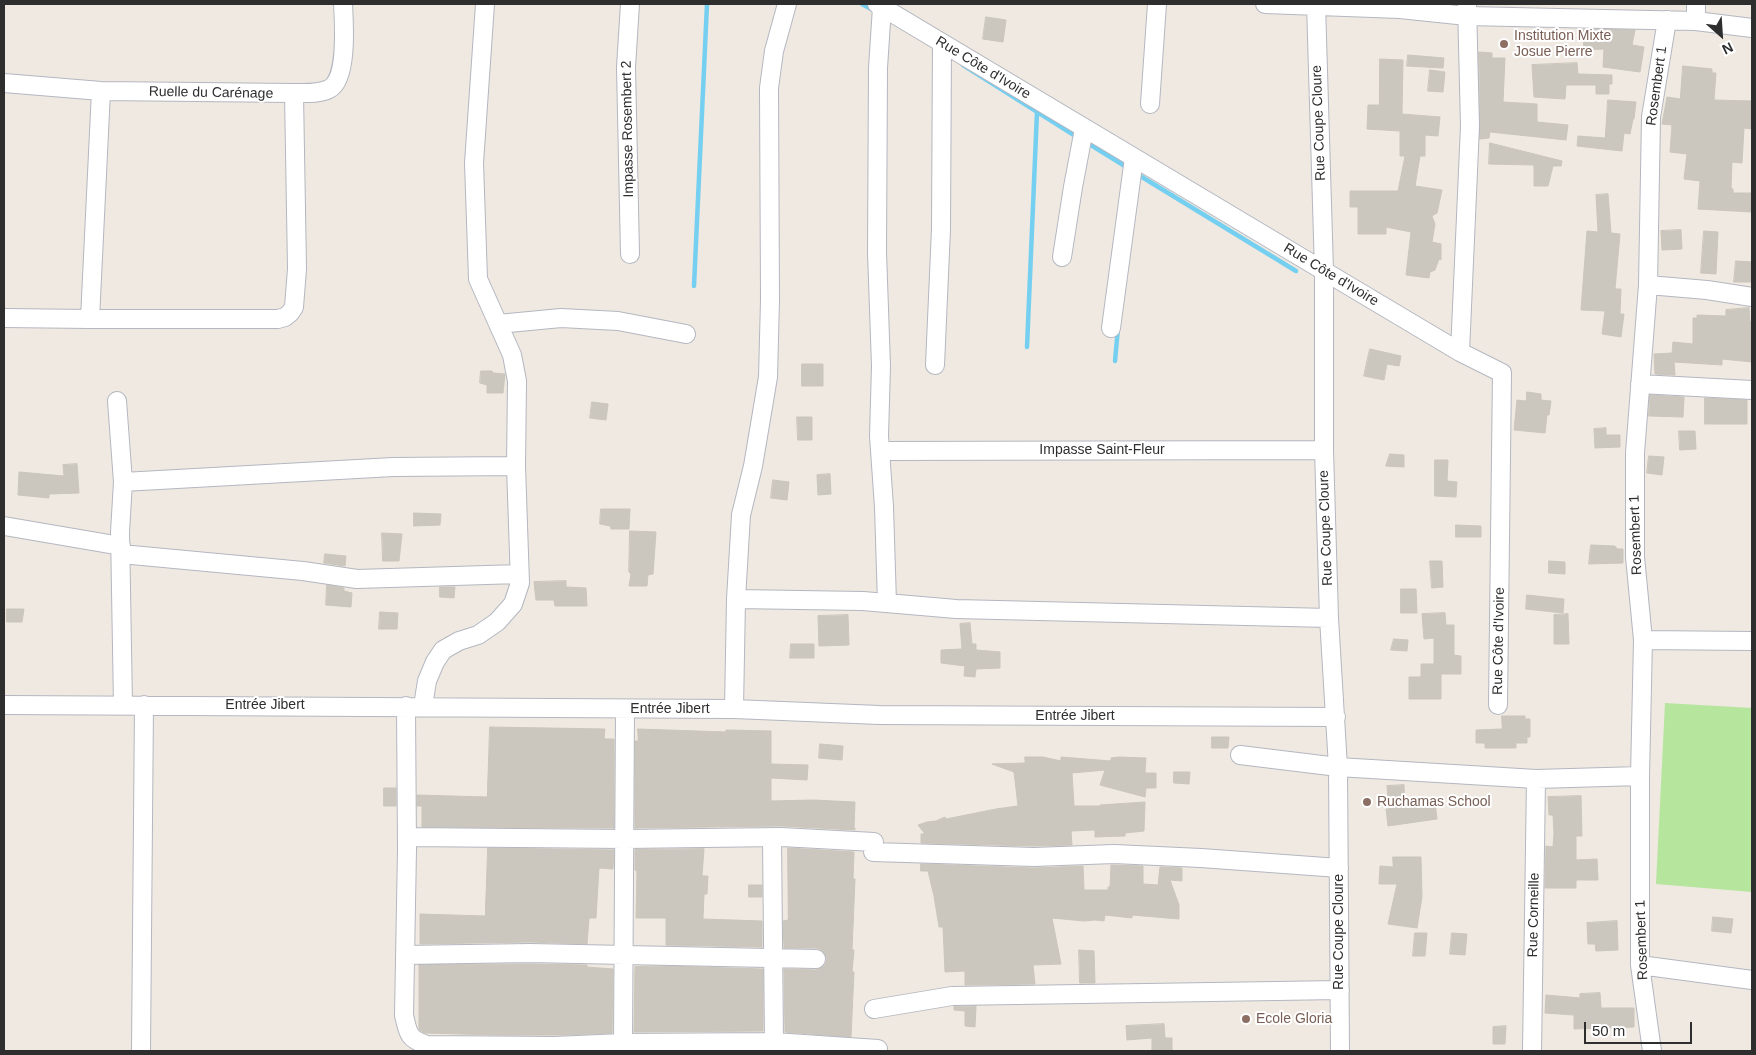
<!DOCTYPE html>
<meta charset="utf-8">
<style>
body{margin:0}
#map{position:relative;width:1756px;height:1055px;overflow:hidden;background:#efe9e1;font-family:Arial,sans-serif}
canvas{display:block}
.frame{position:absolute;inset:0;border:5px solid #2e2e2e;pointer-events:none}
.north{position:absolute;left:1696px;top:10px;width:50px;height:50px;-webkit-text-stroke:4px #fff;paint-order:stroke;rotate:154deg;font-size:14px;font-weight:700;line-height:20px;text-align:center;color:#2e2e2e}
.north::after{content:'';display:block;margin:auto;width:18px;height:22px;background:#2e2e2e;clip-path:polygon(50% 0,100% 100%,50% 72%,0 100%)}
.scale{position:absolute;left:1584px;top:1022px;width:108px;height:22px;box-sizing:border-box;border:2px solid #2e2e2e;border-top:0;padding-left:6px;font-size:15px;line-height:18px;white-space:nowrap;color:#2e2e2e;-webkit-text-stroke:4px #fff;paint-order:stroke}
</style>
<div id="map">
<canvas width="1756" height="1055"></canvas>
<div class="frame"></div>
<div class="north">N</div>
<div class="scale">50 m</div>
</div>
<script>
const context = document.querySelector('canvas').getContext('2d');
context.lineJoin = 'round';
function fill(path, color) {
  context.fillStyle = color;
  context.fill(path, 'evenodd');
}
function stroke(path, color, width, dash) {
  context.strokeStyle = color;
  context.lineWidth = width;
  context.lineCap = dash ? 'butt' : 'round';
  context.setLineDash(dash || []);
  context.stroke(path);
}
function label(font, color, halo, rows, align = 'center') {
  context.font = font + ' Arial,sans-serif';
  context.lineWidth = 4;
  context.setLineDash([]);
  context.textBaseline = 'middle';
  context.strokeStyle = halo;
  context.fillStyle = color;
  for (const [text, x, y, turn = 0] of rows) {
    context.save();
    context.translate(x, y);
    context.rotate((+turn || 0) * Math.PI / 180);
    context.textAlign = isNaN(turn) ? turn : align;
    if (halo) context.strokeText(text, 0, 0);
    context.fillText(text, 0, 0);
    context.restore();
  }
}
fill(new Path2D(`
 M1665 703 1752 708V892L1656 884Z`), '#b6e59e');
stroke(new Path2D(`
 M862 4 873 10
 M963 65 1077 137
 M1086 142 1128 168
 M1137 174 1296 271
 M694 286 707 4
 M1027 347 1037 112
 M1115 361 1118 328`), '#75cff0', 4.5);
const building = new Path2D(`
 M986 17 1006 20 1003 42 983 39Z
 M1584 29 1635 30 1632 45 1644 47 1640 72 1603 67 1604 49 1584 50Z
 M1479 52 1492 53V58H1505L1503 102 1537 104V122L1568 125 1566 140 1490 132 1489 138 1480 139Z
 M1408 55 1444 58 1443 68 1407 66Z
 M1380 59 1403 60 1402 114 1440 117 1438 136 1425 135V156H1420L1415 186 1442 190 1437 213 1432 216 1435 224 1432 242 1441 244V260L1439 259 1435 270 1430 272 1429 278 1406 275 1411 232 1386 227V234H1358V207H1350V191H1398L1405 156H1400V131L1367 129 1368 105H1379Z
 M1577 63 1578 74 1612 75V84H1609V94H1596V85H1566L1565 99 1534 97 1532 65Z
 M1683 66 1712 69V73H1716L1714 100 1752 101V129L1744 128 1742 163 1732 162 1731 188 1733 189V193H1752V212L1698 209 1700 181 1684 179 1687 154 1670 152 1672 125 1662 124 1667 97 1680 99Z
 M1430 70 1445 72 1443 92 1428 91Z
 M1608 100 1636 102 1634 119H1633L1630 134 1624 133 1622 151 1577 146 1578 136 1605 138Z
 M1490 143 1562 161 1561 166H1553L1548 186H1534V165L1489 164Z
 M1608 194 1611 233 1620 234 1615 289H1621L1620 314H1624L1621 337 1602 334 1605 311 1581 310 1587 231 1598 232 1596 195Z
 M1681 230 1682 249 1662 250 1661 231Z
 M1704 231 1718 232 1716 274 1701 273Z
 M1736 261 1752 262V282H1734Z
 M1749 308 1750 322H1752V362L1722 359V365L1674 362 1675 375 1655 374 1654 354 1672 353 1673 342 1693 344V318H1697V315L1726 316V310Z
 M1370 349 1401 356 1399 366 1387 364 1384 380 1364 376Z
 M802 364H823V386H802Z
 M481 371H492L493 373 505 374 503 393H487V385L480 383Z
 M1527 392 1541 394V400L1551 401 1549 415H1547L1545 433 1514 430 1517 400 1526 401Z
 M1650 395 1684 397 1683 417 1649 416Z
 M1705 398 1747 400V424H1705Z
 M592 402 608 404 606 420 590 418Z
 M797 417H812V440H798Z
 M1606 428V435H1620V447L1595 448 1594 429Z
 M1679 431H1695L1696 449 1680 450Z
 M1390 454 1404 455V467L1386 466Z
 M1649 456 1664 457 1662 475 1647 473Z
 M1435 460H1448L1447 481 1457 482 1456 497 1435 496Z
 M77 464 79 493 49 494V498L18 495 19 472 64 476 63 465Z
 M830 474 831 494 818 495 817 475Z
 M773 480 789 482 787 500 771 498Z
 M601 509H630L629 529H611L610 526 600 524Z
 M414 513 441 514 440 525 414 526Z
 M1456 525 1481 526V537H1456Z
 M630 531 656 532 653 574 648 575 647 586H629L631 574 629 572Z
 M382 533 402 534 399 561H383Z
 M1591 545 1615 546 1617 549H1623V563L1589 564Z
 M325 554 346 556 345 566 324 563Z
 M1430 561H1442L1443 587 1432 588Z
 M1549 561 1565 562V574L1549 573Z
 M566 581V587L586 588 587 606H555L554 600H536L534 582Z
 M327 585 344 588V591L352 593 351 607 326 605Z
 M440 587H455L454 598 440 597Z
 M1401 589H1416L1417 613H1401Z
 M1527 595 1564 599 1563 613 1526 609Z
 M7 609H24L22 622H7Z
 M380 612 398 613 397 629H379Z
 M1445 613 1446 625H1454V655L1461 656V674H1441V699H1409V677H1421V664H1434V638L1424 639 1422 614Z
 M1568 614 1569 644H1554V615Z
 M848 615 849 645 819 646 818 616Z
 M970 623 972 644H976V650L1000 652V668L976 669 975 677 964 676 965 666 941 663V650L962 649 960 624Z
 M1394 639 1408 640 1407 651 1391 650Z
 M791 644H814V658H790Z
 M1502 716H1525V719H1530V737H1527V743H1516V748H1485V743H1476V730L1502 729Z
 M490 727 605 729 604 739H614V828L422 827V806H417V795L487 797Z
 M638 729 726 732V730L771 731V764L808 765 807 780 771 778V801L813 800 855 802 854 828H855V830L781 826 635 828V741H638Z
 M1212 737H1229L1228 748H1212Z
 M820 744 843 746 842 760 819 758Z
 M1025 757H1043L1061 761V757L1111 761V758L1119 757 1146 758 1145 773H1156V788H1146L1145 797 1100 785 1105 770 1072 773 1074 806H1100V805L1145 802 1144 831 1125 833V836L1095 837V830L1071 831 1072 845 1034 846 921 843V834H925L918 825 927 822 936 821 945 817 946 819 996 809 1018 806 1014 772 992 764 1025 763Z
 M1174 772H1190L1189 784 1174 783Z
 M1404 785 1405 806 1435 802 1437 819 1388 826 1386 809H1389L1387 786Z
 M384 788H396V806H384Z
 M1581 796 1582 836H1576V860L1597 859 1598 880H1576V888H1545L1546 846 1553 847 1554 833 1553 815H1549L1548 797Z
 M488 848 614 850 613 869 599 868 596 918H589L587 944 530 942 420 944V914L485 916Z
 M788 848 854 852 853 879H855L852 950H854L852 972H854L851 1037 785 1032 784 969 816 970 825 965 827 959 822 950 817 948H784L783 921 788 920Z
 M704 849 702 876H708L707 894H704L703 919 762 921V947L666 945V918H636L637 871 635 870V850Z
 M1393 857H1421L1422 897 1417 928 1388 924 1397 884H1379L1380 866 1393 867Z
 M921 864 1034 868 1083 866 1084 890H1108V887H1110L1111 865 1143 866V884L1158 885 1160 867 1182 868V881L1170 880 1179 905V919L1132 915V918L1105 915 1104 921 1095 920 1084 921 1052 918 1061 964 1033 965 1035 984 965 985V971L945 972 943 927H939L934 896 928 871H921Z
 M749 885H762V897H749Z
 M1713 917 1733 919 1731 933 1712 931Z
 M1617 921 1618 950 1596 951 1595 944H1588L1587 923Z
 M1415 933H1427L1425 956H1413Z
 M1452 933 1467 934 1465 955 1450 954Z
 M1079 950 1094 951 1095 983H1080Z
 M530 964 587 965V967L613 969 612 1033 565 1035H498L424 1033 419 1029V965Z
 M665 966 763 969V1031L634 1032 635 967Z
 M1600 993 1601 1008H1634V1027L1574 1029V1015L1545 1013 1546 995 1580 998V994Z
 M976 1006 975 1027 965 1026V1011L954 1010V1007Z
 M1164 1024 1165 1038H1172V1051L1152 1050V1038L1127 1040 1126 1026Z
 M1506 1026 1505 1044H1493V1027Z`);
fill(building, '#cbc7bf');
stroke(building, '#cbc5ba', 1);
const street = new Path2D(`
 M877 4 1324 271 1460 352 1502 373 1498 705
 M1265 4 1400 9 1467 16 1696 21 1752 28
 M1316 4 1324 271V450L1329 618 1338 767 1340 1051
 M882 7 878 68 877 252 881 366 879 436 884 507 887 603
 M1696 21V4
 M4 83 101 91 294 93C305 93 319 94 329 89 348 80 344 22 343 4
 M1150 104 1157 4
 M630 254 626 67 630 4
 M1062 257 1073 187 1084 129
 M1648 285 1707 290 1752 297
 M4 318 90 319 101 91
 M90 319H278L285 317 290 313 294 307 297 269 294 93
 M498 324 561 318 618 321 686 334
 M1111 328 1134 158
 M1460 352 1470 126 1467 4
 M935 365 941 229 942 44
 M1640 384 1752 390
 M117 401 123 482 120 532 123 705
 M880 451 1324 450
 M123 482 393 467 516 466
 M4 526 121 546
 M121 554 303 571 357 579 519 574
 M736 599 863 601 956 609 1329 618
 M1643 640 1752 641
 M4 705 734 709 879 715 1336 717
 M406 706 407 849 404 1015C408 1033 408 1039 427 1045L554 1046 623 1043 625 709
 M423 706 427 681 435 662 443 650 459 641 478 635 497 622 513 604 520 583 516 466 517 381 512 355 478 279 474 163 485 4
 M734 709 736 599 741 515 753 466 768 377 770 300 769 88 774 51 787 4
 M1240 755 1338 767 1536 779 1640 776
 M407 837 625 839 781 837 874 842
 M873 852 1034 857 1114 854 1201 858 1339 868
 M405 955 530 953 816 959
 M1640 965 1752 980
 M874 1009 952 996 1340 990
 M774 1042 878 1049
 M623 1043 774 1042 772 837
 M141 1051 144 705
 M1532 1051 1536 779
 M1652 1051 1640 965V776L1643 640 1635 557V453L1648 285 1651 117 1667 20`);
stroke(street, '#b4b7c1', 20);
stroke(street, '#fff', 18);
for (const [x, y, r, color] of [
 [1504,44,5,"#8d6e63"],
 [1367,802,5,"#8d6e63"],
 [1246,1019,5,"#8d6e63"]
]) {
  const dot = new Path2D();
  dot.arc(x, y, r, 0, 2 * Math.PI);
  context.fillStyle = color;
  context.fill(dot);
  stroke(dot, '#fff', 2);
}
label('14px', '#785e54', '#fff', [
 ["Institution Mixte",1514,36],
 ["Josue Pierre",1514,52],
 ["Ruchamas School",1377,802],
 ["Ecole Gloria",1256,1019]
], 'left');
label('14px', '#2e2e2e', '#fff', [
 ["Rue Côte d'Ivoire",983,68,31],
 ["Rosembert 1",1657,86,-82],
 ["Ruelle du Carénage",211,93,1],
 ["Rue Coupe Cloure",1319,123,-92],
 ["Impasse Rosembert 2",628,129,-91],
 ["Rue Côte d'Ivoire",1331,275,31],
 ["Impasse Saint-Fleur",1102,450],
 ["Rue Coupe Cloure",1326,528,-92],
 ["Rosembert 1",1636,535,-92],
 ["Rue Côte d'Ivoire",1499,641,-89],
 ["Entrée Jibert",265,705],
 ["Entrée Jibert",670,709],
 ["Entrée Jibert",1075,716],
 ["Rue Corneille",1534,915,-89],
 ["Rue Coupe Cloure",1339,932,-90],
 ["Rosembert 1",1642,940,-92]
]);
</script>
